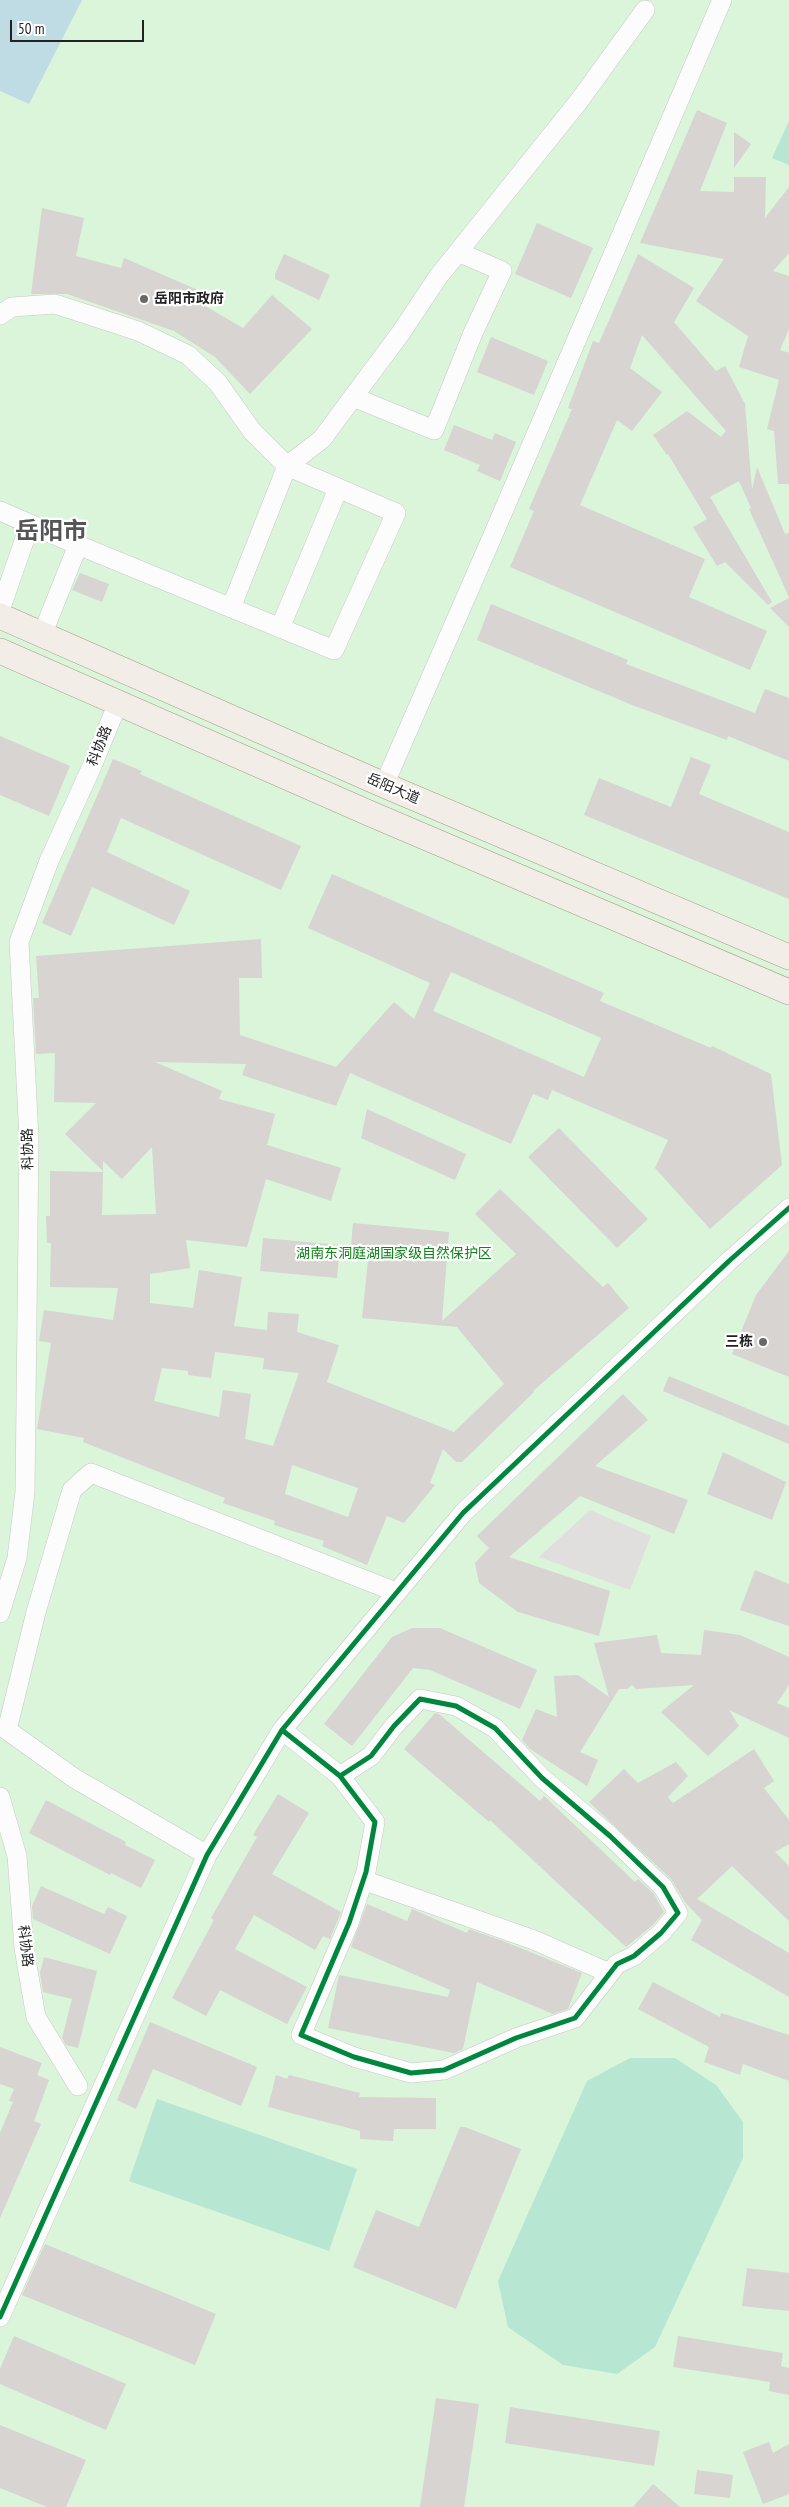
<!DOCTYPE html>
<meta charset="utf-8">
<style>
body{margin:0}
#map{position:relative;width:789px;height:2507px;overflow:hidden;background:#f0eeeb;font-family:"PT Sans Narrow",sans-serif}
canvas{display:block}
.scale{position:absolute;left:10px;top:20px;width:134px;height:22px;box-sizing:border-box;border:2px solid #222;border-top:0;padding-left:6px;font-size:15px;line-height:18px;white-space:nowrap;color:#222;-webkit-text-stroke:4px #fff;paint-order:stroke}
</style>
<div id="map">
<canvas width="789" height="2507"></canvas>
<div class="scale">50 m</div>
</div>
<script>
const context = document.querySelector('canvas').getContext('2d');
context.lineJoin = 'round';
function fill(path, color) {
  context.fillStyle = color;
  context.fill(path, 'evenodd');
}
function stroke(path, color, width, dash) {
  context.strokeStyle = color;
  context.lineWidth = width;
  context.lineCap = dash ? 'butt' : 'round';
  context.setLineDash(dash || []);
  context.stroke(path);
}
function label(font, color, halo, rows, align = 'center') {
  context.font = font + ' "PT Sans Narrow","Noto Sans SC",sans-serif';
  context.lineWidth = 4.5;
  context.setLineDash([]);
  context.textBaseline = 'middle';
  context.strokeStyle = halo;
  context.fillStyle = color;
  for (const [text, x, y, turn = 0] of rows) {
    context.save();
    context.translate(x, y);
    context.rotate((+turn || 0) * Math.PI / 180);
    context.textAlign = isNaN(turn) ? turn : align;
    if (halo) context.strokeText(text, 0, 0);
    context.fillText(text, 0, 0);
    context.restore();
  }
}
fill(new Path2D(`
 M0 0H789V2507H0Z`), '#daf5da');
fill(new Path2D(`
 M789 121V165L772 158Z
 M630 2058H675L716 2085 743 2122V2158L655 2347 617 2374 563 2365 508 2327 498 2281 587 2081Z
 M157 2099 357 2169 329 2251 129 2181Z`), '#b7e6d2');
fill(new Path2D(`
 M590 1510 651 1536 630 1590 539 1557Z`), '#e0dfde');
fill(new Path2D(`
 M0 0H82L29 104 0 91Z`), '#bfdbe3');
fill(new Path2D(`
 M697 110 727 123 700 191 734 192V177H766L765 218 789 187V253L773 271 789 276V329L780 350 789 353V484H778L774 431 767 429 779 380 739 367 748 336 696 301 724 259 640 243Z
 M734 132 751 144 734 168Z
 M42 208 84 218 76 256 121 268 124 258 205 293 200 303 243 328 272 295 312 329 250 394 215 357 174 331 67 294H31Z
 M537 223 593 248 571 298 515 274Z
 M284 254 330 275 319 300 275 279V274Z
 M638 254 694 288 674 322 716 371 725 366 745 404 752 490 757 467 785 534 789 533V597L749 509 751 508 739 481 710 497 772 602 768 605 725 562 717 566 693 527 707 519 668 454 667 455 653 435 687 411 721 437 726 431 642 335 630 368 662 392 632 431 617 420 580 505 705 559 689 597 767 631 750 670 510 567 534 511 529 509 572 409 568 408 593 341 599 343Z
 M491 337 548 361 534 395 477 372Z
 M454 425 492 440 495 433 516 442 500 481 477 471 480 465 444 450Z
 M80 573 109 584 102 602 72 590Z
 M789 598V627L770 608Z
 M491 604 628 660 626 664 755 713 765 689 789 698V761L728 736 727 740 632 705 477 640Z
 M0 736 70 766 49 816 0 795Z
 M691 757 711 765 699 794 789 832V899L584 815 599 778 671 807Z
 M113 759 142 771 140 774 301 846 281 890 121 818 107 852 190 891 174 925 92 887 71 936 42 923Z
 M332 874 604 993 600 1001 711 1048 712 1046 771 1074 782 1165 710 1229 655 1168 668 1140 552 1090 548 1100 533 1094 511 1144 350 1073 336 1106 242 1075 246 1064 155 1062 222 1091 219 1099 275 1114 267 1145 341 1168 331 1201 266 1179 247 1247 186 1240 190 1268 150 1274V1303L193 1308 199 1270 242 1277 234 1326 267 1330 268 1312 299 1314 297 1332 339 1345 327 1382 454 1432 504 1384 457 1327 362 1318 368 1260 350 1259 353 1223 449 1232 442 1321 516 1254 475 1214 500 1189 603 1287 608 1283 629 1308 533 1391 534 1392 462 1462H456L443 1449 430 1483 435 1485 404 1523 387 1516 367 1565 322 1546 324 1541 274 1525 275 1521 223 1503 225 1498 83 1442 84 1438 37 1429 51 1343 39 1341 44 1310 113 1320 118 1288 50 1287 51 1243H47L46 1216H50V1171L103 1172 102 1215 156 1214 152 1147 122 1179 103 1161V1171L65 1134 96 1103 54 1102 55 1053 36 1054 33 998H39L36 956 261 939 262 978H239L240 1035 336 1067 394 1002 414 1019 430 983 308 928ZM451 972 601 1038 584 1077 433 1011ZM215 1352 264 1358 263 1369 299 1373 273 1446 245 1439 251 1394 223 1390 219 1417 154 1401 162 1368 188 1371V1375L211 1378ZM292 1465 358 1488 348 1517 285 1494Z
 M367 1109 466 1154 455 1180 361 1138Z
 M559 1128 648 1219 617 1248 528 1157Z
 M263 1238 340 1245 337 1278 260 1271Z
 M789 1251V1377L732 1354 756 1295Z
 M669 1376 789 1426V1444L663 1391Z
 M623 1394 648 1420 595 1466 688 1500 674 1534 580 1496 509 1557 610 1591 599 1636 518 1612 479 1583 475 1563 489 1548 477 1536Z
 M723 1452 786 1482 772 1520 707 1494Z
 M755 1570 789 1584V1626L740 1610Z
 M412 1628H440L537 1670 520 1709 430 1670 413 1668 352 1746 324 1724 392 1637Z
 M704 1630 740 1635 789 1657V1685L777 1703 789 1708V1738L729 1710 739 1726 708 1756 661 1712 694 1685 636 1689 632 1685 627 1689H619L580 1752 598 1760 587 1786 530 1749 522 1740 536 1709 557 1717 554 1676 578 1675 609 1697 594 1643 657 1635 661 1653 701 1655Z
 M435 1713 439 1714 540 1801 544 1796 635 1882 638 1879 654 1894 664 1912 653 1925 626 1947 490 1820 489 1822 404 1749Z
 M754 1749 774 1781 764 1788 789 1820V1844L775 1852 789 1866V1921L732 1866 697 1899 789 1953V1997L691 1940 702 1920 685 1902 671 1879 589 1802 624 1769 638 1783 676 1762 688 1776 668 1797 673 1803Z
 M278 1794 309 1813 272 1874 341 1912 330 1939 323 1936 315 1950 254 1915 235 1949 307 1987 287 2024 220 1990 206 2016 172 1998 214 1920 211 1918 257 1837 253 1835Z
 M46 1800 126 1842 125 1845 155 1860 141 1888 111 1873 110 1875 29 1833Z
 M41 1886 104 1914 108 1907 127 1916 110 1954 33 1919 32 1906Z
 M367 1904 407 1921 412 1909 467 1933 469 1929 503 1941 582 1973 568 2009 553 2014 477 1982 463 2049 454 2053 328 2028 339 1975 448 1997 450 1990 351 1947Z
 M44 1957 97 1971 78 2048 66 2045 62 2038 72 1999 43 1992 40 1973Z
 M653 1982 720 2017 721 2013 789 2035V2081L743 2064 740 2075 704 2062 709 2047 638 2009Z
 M150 2022 257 2067 241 2106 153 2069 136 2109 117 2100Z
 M0 2047 42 2063 37 2075 49 2080 34 2121 41 2124 0 2218V2133L13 2102 9 2101 14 2089 0 2084Z
 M276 2075 287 2079 289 2075 360 2093 359 2097 436 2098V2129H394L393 2141 360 2139V2131L268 2107Z
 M460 2127H465L521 2149 456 2309 353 2267 376 2210 419 2227Z
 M45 2244 216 2314 195 2365 22 2295Z
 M747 2268 789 2273V2311L742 2306Z
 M14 2336 126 2384 106 2430 0 2384V2369Z
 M678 2336 783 2353 781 2366 789 2368V2395L769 2391 770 2382 673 2367Z
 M436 2398 479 2404 464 2507H420Z
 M510 2407 660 2431 654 2466 505 2443Z
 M0 2425 86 2460 66 2507H47L0 2488Z
 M769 2442 773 2453 789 2444V2494L763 2504 743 2452Z
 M697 2470 733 2475 730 2498 694 2494Z
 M653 2484 680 2507H633Z`), '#d7d4d2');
const minor = new Path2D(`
 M0 315 12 307 55 304 138 331 188 355 218 383 252 431 287 466 231 608
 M353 397 400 334 438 277 579 101 645 10
 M0 511 78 545 42 635
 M78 545 334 650 396 513 287 466 322 439 353 397 434 430 473 333 502 271 458 252
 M0 610 30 524
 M280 628 338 489
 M384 785 493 535 722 0
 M0 1613 17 1558 25 1492 29 1139 19 942 49 861 92 766 118 703
 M282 1730 340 1776 375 1822 366 1872 349 1923 301 2035 354 2057 411 2073 444 2070 516 2038 575 2018 617 1964 634 1956 661 1933 678 1913 663 1887 610 1836 542 1778 495 1728 456 1706 420 1699 394 1726 371 1756 340 1776
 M0 1797 17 1856 24 1948 36 2017 78 2086
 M207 1855 74 1778 7 1730 36 1612 72 1490 91 1473 396 1592
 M363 1880 534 1940 609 1973
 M0 2317 207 1855 282 1730 463 1513 729 1261 789 1208`);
const major = new Path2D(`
 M0 616 384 785 789 957
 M0 651 371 814 789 992`);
stroke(minor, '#c9c8c7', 20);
stroke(major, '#a79c86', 26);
stroke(minor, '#fdfcfc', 19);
stroke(major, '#f3ede7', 25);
stroke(new Path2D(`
 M282 1730 340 1776 375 1822 366 1872 349 1923 301 2035 354 2057 411 2073 444 2070 516 2038 575 2018 617 1964 634 1956 661 1933 678 1913 663 1887 610 1836 542 1778 495 1728 456 1706 420 1699 394 1726 371 1756 340 1776
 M0 2317 207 1855 282 1730 463 1513 729 1261 789 1208`), '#00873e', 5);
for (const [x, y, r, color] of [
 [144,299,5,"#6a6968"],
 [763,1342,5,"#6a6968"]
]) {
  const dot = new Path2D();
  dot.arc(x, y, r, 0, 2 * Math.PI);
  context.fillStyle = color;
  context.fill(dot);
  stroke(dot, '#fff', 2);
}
label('bold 14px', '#222', '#fff', [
 ["岳阳市政府",154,299],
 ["三栋",753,1342,"right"]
], 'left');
label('14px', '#222', '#fff', [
 ["科协路",100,746,-68],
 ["岳阳大道",393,789,23],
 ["科协路",28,1149,-91],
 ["科协路",25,1946,83]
]);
label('14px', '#0c8416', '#fff', [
 ["湖南东洞庭湖国家级自然保护区",394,1254]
]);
label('bold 24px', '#555', '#fff', [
 ["岳阳市",51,532]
]);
</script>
